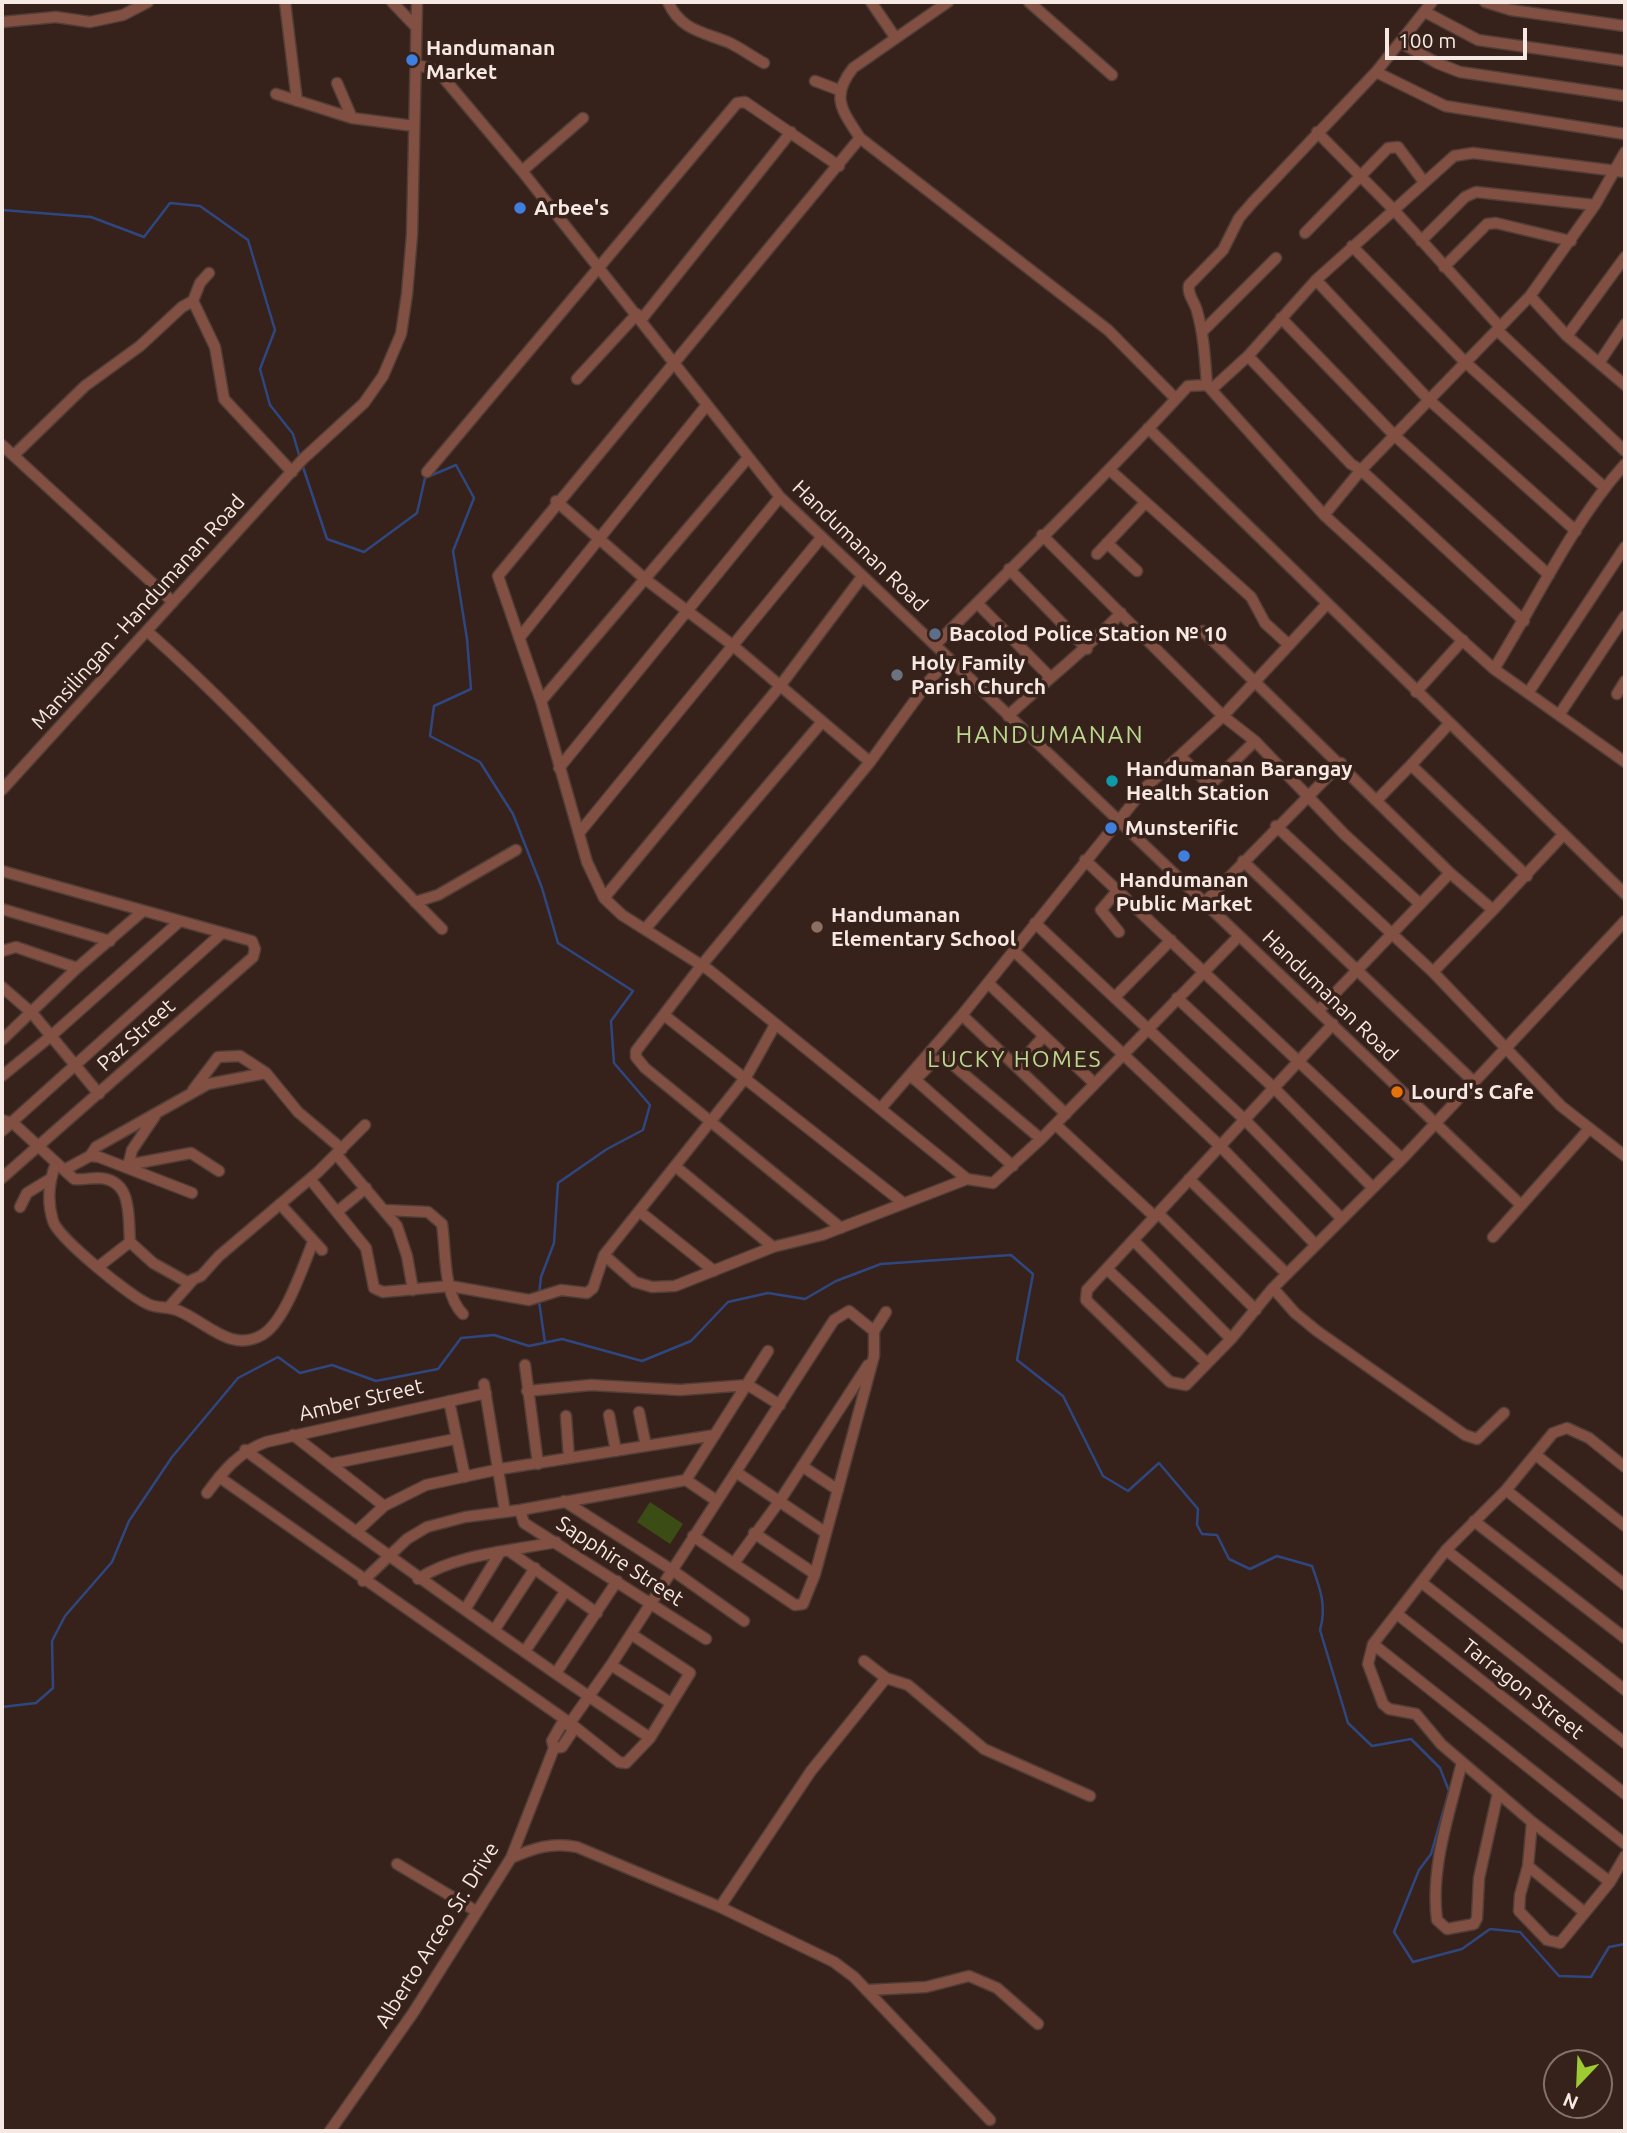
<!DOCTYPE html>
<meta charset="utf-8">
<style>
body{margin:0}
#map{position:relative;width:1627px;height:2133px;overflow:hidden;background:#36221a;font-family:Ubuntu,sans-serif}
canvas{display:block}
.frame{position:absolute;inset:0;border:4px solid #f6e8e2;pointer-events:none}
.north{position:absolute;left:1543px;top:2049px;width:70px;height:70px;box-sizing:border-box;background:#36221a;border:2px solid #83716a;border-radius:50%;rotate:203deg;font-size:19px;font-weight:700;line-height:28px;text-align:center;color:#f6e8e2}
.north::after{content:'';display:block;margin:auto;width:24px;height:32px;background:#9ccb32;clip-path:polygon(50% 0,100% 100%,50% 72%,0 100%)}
.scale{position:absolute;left:1385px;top:28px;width:142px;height:32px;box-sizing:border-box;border:4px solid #f6e8e2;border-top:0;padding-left:9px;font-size:21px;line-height:24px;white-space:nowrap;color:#f6e8e2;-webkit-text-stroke:5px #36221a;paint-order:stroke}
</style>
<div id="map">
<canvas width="1627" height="2133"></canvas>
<div class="frame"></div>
<div class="north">N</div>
<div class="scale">100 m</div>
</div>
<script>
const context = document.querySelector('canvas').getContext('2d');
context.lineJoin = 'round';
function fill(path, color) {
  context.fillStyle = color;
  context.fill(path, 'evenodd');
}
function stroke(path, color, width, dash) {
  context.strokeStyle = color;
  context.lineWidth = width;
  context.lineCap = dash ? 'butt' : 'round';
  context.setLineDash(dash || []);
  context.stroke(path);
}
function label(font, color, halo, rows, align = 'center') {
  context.font = font + ' Ubuntu,sans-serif';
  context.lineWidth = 7;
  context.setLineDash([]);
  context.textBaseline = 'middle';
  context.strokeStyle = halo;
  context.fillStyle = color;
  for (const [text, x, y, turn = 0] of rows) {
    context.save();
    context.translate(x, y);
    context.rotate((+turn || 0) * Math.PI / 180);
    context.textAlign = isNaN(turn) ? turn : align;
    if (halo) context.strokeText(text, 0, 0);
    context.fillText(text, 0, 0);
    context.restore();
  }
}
fill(new Path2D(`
 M650 1502 683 1524 670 1544 637 1522Z`), '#3b4d15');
stroke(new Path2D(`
 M2 210 91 217 144 237 170 203 200 206 248 240 275 330 260 369 270 405 293 434 300 458
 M302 464 327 539 364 552 417 513 425 478 456 465 474 498 453 551 467 639 471 689 434 706 430 736 480 762 513 814 542 888 558 943 633 991 611 1021 614 1063 650 1105 643 1130 607 1149 558 1183 554 1243 541 1277 539 1295
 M539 1301 545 1343
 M2 1707 36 1703 53 1688 52 1641 65 1616 112 1562 129 1521 172 1457 238 1378 278 1357 300 1373 332 1365 376 1381 438 1369 461 1338 494 1335 529 1346 562 1339 642 1361 691 1341 728 1302 768 1293 805 1299 836 1281 881 1264 1011 1255 1033 1274 1017 1360 1063 1396 1103 1476 1128 1491 1159 1463 1198 1509 1197 1525 1202 1534 1217 1535 1229 1559 1250 1569 1277 1556 1312 1566C1320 1588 1327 1606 1320 1630L1348 1723 1372 1746 1411 1739 1440 1768 1449 1791 1431 1854 1419 1870 1394 1932 1413 1962 1462 1949 1490 1929 1520 1932 1559 1976 1591 1977 1609 1947 1625 1944`), '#2e4780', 2.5);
const minor = new Path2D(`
 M285 2 297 101
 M392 2 416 27
 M668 2C681 31 704 32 730 43 742 49 753 57 764 63
 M871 2 895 37
 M1029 2 1112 75
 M1432 2 1376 72 1445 106 1625 134
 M1485 2 1511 10 1625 26
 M1425 12 1478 40 1625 61
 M2 22 56 17 90 22 123 15 148 2
 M1401 43 1437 63 1460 72 1625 96
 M416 65 430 68 442 76 522 171 780 497 1521 1205
 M815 81 839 90
 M337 83 352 118
 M276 94 352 118 414 126
 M1317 132 1393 209 1500 327
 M860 138C842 110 830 97 853 68L948 2
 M522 171 583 118
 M1305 233 1388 148 1398 147 1424 182
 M1421 241 1465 197 1476 192 1595 205
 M1352 246 1464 361 1604 487
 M1444 267 1487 224 1496 223 1571 241
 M1316 280 1428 399 1576 531
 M1530 296 1567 336 1599 363 1625 324
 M193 301 200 283 209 273
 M1281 318 1394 435 1549 575
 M641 320 791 132
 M1497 330 1625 451
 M1202 332 1276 258
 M1567 336 1625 257
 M1248 356 1351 464 1361 470 1524 621
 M1599 363 1625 385
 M577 379 637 314
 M1207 385C1205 360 1204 335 1197 311 1195 302 1187 295 1189 285L1223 250 1239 218 1252 203 1376 72
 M1213 388 1248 356 1316 280 1454 156 1473 153 1625 172
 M1176 399 1108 330 860 138 498 576 541 701 587 862 604 898 622 915 709 970 967 1179 993 1183 1041 1139 1239 936
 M1148 428 1625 894
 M2 445 173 602
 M15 454 85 386 140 346 182 307 193 301 215 347 224 399 292 472
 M427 472 737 103 745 102 839 166
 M556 501 645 579 731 644 870 762
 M1324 515 1361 470 1530 296 1595 205 1625 152
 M1042 535 1223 716 1255 741 1344 834 1419 903
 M1107 543 1137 571
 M1097 554 1145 503
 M1009 569 1087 649
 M977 603 1050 677
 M147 631C252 724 343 830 442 929
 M1203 631 1450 873 1493 910 1563 835
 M520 637 706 406
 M935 645C1020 560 1106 475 1188 386L1207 385 1324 515 1412 595 1494 669 1625 762
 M1289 645 1326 605
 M1494 669C1537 600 1571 524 1625 464
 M1416 692 1463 640
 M1528 693 1625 547
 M1617 694 1625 681
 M541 701 747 459
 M1559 715 1625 616
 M1008 716C1045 681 1086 650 1121 613
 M1449 724 1411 765 1527 876
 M1180 756 1210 785 1255 741
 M559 768 780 497
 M2 790 303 459 364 403 383 376 401 334 407 294 412 235 417 2
 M1377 800 1411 765
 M1276 826 1433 972 1561 1106 1625 1156
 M579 833 821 538
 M1085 860 1402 1159
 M1243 861 1474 1082
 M2 871 252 941 255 949 253 957 2 1178
 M1118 890 1101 910 1119 932
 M604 898 780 686 862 577
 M415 902 438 895 516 850
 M1204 903 1341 763
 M2 909 110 941
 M1035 923 1245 1120 1342 1219
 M646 928 822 722
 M2 951 16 947 77 968
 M1014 951 1220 1146 1316 1245
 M1433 972 1493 910
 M988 983 1094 1083
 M2 987 32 1013 99 1094
 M1115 997 1171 940
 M1177 998 1274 1088 1373 1188
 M1319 1010 1450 873
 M664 1015 902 1202
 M962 1015 1066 1114
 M1333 1024 1087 1290 1086 1300 1170 1382 1186 1385 1231 1339 1273 1288 1402 1159 1625 921
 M775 1025 746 1077 604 1255 635 1282 652 1287 675 1286 773 1247 822 1235 967 1179
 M2 1040 77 968 143 911
 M1017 1066 1043 1037
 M910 1075 1013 1166
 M2 1076 51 1036 180 921
 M915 1080 933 1062 946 1059 1041 1139
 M193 1090 218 1057 240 1056 266 1073
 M881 1108 962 1015 1145 788 1223 716 1289 645 1265 623 1251 597 1111 471
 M2 1120 13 1123 74 1179C82 1180 90 1178 98 1178 133 1179 128 1216 130 1242L153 1263 187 1282 201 1276 219 1256 318 1172 365 1125
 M1056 1125 1154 1216
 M2 1131 222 933
 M336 1154 397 1226 407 1256 413 1290
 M90 1156 96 1147 208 1084 266 1073 298 1112 342 1149
 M129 1162 132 1150 155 1116
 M56 1163C49 1181 47 1202 53 1221 58 1238 130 1296 148 1304 158 1309 169 1306 179 1311 206 1322 231 1353 262 1335 285 1322 303 1266 313 1242
 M122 1166 191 1153 219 1171
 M675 1166 773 1247
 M64 1170 90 1156 99 1157 192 1193
 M310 1179 366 1248 374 1288 383 1292 450 1286 529 1300 561 1290 587 1293 593 1288 604 1255
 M1189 1179 1287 1274
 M280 1204 322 1250
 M20 1207 27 1193 50 1179
 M386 1210 428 1212 442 1224C446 1250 443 1295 463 1314
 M338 1211 366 1188
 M639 1211 714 1271
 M1158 1213 1256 1310
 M841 1228 645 1068 636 1057V1051L701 966 870 762 929 681 949 659
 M1493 1237 1589 1129
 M1133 1240 1231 1339
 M98 1267 130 1242
 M1107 1269 1207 1363
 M1273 1288 1295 1313 1317 1331 1465 1435 1477 1439 1504 1413
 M168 1308 192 1281
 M525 1365 538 1464
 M484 1384 505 1512
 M527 1391 591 1385 680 1390 748 1385 780 1405
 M449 1401 465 1477
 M639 1412 646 1446
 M609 1415 616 1451
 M566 1416 569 1458
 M293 1435 384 1506
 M245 1450C378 1549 512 1645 650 1738
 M1536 1455 1625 1526
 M330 1464 455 1439
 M802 1466 838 1490
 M1625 1467 1589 1438 1567 1428 1553 1433 1506 1490 1446 1550 1373 1644 1625 1844
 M736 1472 826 1533
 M219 1477 570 1723 619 1762 626 1763 650 1738 690 1673 631 1634
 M686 1480 717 1501
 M1506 1490 1625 1585
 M207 1493C224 1470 239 1452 266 1442L486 1393
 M564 1501 672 1570 744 1621
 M520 1510 524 1523 706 1639
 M1474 1521 1625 1638
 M356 1532 384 1506 426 1485 500 1469 715 1435
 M754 1533 815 1574
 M693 1536 795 1605 803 1604 815 1574 874 1356V1331L886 1312
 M1446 1550 1625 1690
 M509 1551 597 1613
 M734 1563 779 1502 868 1365
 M418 1579C456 1554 511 1551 556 1542
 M363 1581 407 1539 427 1527 465 1517 520 1510 686 1480 768 1351
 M1421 1582 1625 1743
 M466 1608 499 1554
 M1397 1614 1625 1794
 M495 1629 535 1568
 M1373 1644 1368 1664 1383 1704 1389 1709 1416 1714 1441 1744 1532 1822 1610 1882
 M525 1651 565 1592
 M611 1665 671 1703
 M556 1673 617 1581
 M886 1678 908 1685 984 1749 1090 1796
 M554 1748 562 1747 572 1732 570 1723
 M1462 1762C1450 1812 1430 1867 1437 1920L1447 1929 1474 1924 1477 1918 1479 1878 1498 1793
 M1532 1822 1528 1866 1520 1895 1519 1911 1547 1940 1560 1943 1610 1882 1625 1856
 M511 1858C534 1848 552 1842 577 1847L720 1907 811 1771 886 1678 864 1661
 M397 1864 476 1911
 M1528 1866 1584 1912
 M720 1907 834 1962 854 1977 990 2120
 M868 1990 926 1987 969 1976 997 1988 1038 2024
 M330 2131 413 2013 511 1858 554 1748 552 1741 561 1725 570 1723 611 1665 834 1320 849 1311 874 1331`);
stroke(minor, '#513e36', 13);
stroke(minor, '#825043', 10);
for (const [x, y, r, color] of [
 [412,60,7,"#3f7fe0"],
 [520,208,7,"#3f7fe0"],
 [935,634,7,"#5c6f8a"],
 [897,675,7,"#6b7280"],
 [1112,781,7,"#0f9aa8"],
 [1111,828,7,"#3f7fe0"],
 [1184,856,7,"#3f7fe0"],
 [817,927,7,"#8d6e63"],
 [1397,1092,7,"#e8710a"]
]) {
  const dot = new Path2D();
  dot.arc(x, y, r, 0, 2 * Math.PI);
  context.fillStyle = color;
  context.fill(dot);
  stroke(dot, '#36221a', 2.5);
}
label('bold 21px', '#f6e8e2', '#36221a', [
 ["Handumanan",426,48],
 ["Market",426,72],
 ["Arbee's",534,208],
 ["Bacolod Police Station № 10",949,634],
 ["Holy Family",911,663],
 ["Parish Church",911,687],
 ["Handumanan Barangay",1126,769],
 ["Health Station",1126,793],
 ["Munsterific",1125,828],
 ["Handumanan",1184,880,"center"],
 ["Public Market",1184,904,"center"],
 ["Handumanan",831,915],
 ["Elementary School",831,939],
 ["Lourd's Cafe",1411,1092]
], 'left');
label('21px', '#f6e8e2', '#36221a', [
 ["Handumanan Road",860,546,44],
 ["Mansilingan - Handumanan Road",138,612,-48],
 ["Handumanan Road",1330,996,44],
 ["Paz Street",136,1035,-42],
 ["Amber Street",361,1400,-13],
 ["Sapphire Street",620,1561,33],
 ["Tarragon Street",1523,1689,38],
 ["Alberto Arceo Sr. Drive",437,1935,-58]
]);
context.letterSpacing = '2px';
label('23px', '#bcd890', '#36221a', [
 ["LUCKY HOMES",1015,1059]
]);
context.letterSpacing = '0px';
context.letterSpacing = '2px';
label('24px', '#bcd890', '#36221a', [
 ["HANDUMANAN",1050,735]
]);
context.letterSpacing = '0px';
</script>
